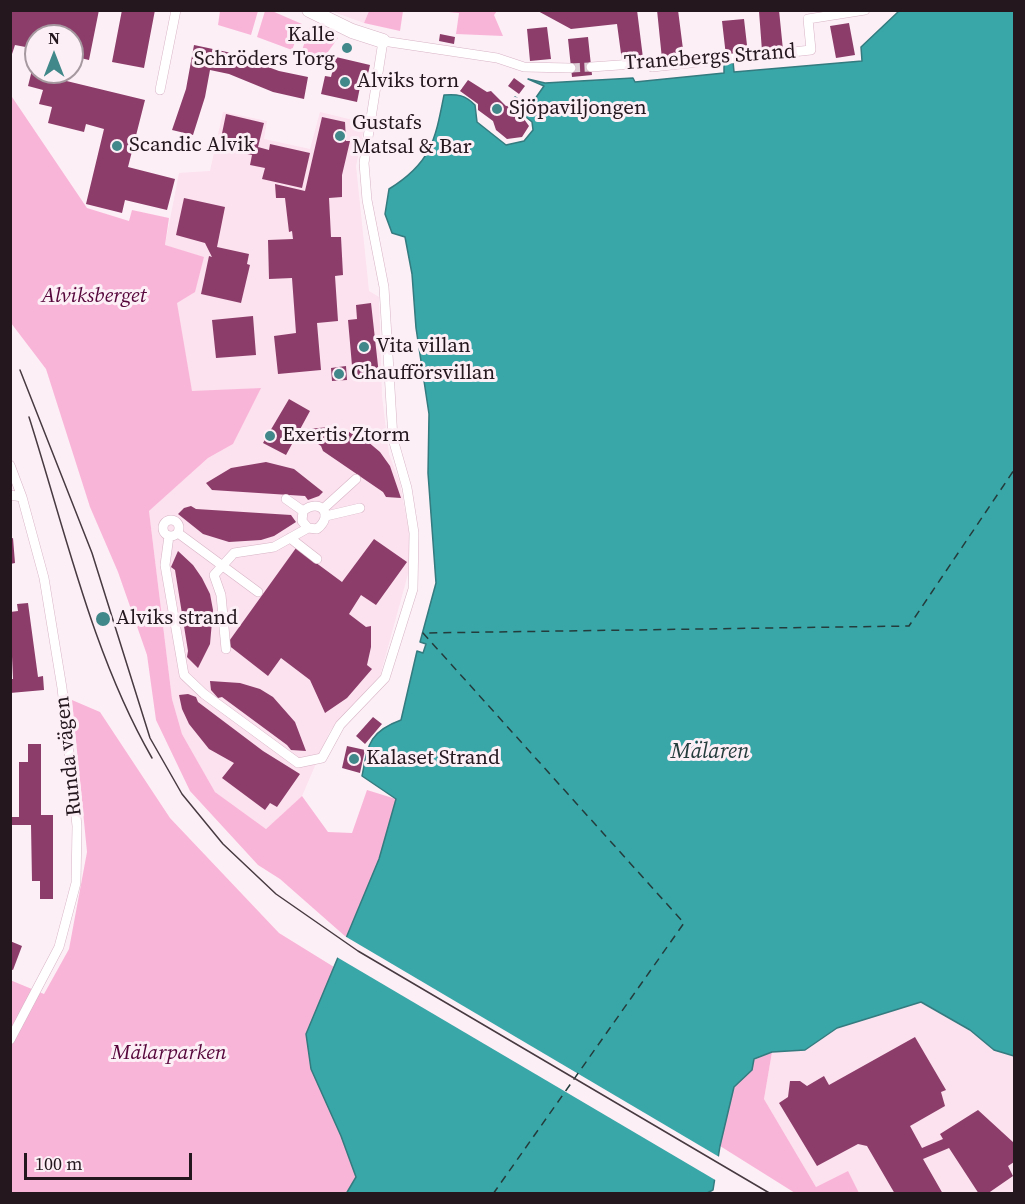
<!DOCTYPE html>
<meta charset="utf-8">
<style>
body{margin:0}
#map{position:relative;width:1025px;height:1204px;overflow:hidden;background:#fdeff6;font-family:"Source Serif 4",serif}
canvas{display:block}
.frame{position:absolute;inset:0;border:12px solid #24171e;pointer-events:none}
.north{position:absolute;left:24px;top:24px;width:60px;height:60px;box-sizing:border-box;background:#fdeff6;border:2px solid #a699a0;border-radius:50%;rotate:0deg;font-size:16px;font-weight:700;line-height:24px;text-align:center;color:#24171e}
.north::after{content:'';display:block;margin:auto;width:21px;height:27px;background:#408889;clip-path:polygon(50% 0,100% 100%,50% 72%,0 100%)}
.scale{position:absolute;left:24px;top:1153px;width:168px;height:27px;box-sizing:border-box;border:3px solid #24171e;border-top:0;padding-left:8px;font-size:18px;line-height:21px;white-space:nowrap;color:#24171e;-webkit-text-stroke:4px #fdeff6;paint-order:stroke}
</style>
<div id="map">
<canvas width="1025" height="1204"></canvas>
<div class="frame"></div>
<div class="north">N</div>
<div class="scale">100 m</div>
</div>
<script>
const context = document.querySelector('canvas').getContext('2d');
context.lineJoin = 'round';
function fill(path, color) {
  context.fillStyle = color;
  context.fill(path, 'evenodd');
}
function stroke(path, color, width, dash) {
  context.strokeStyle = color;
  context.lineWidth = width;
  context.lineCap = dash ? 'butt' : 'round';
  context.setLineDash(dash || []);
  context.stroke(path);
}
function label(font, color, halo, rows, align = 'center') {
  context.font = font + ' "Source Serif 4",serif';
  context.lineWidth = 6;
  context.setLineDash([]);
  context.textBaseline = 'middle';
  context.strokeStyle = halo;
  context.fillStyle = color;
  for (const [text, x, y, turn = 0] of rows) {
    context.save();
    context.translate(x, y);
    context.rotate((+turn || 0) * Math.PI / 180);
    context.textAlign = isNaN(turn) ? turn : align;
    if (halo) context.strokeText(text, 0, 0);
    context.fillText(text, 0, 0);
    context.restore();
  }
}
fill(new Path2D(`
 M331 11H369L364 23Z
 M223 112 267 121 264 139 310 149 320 112 365 123 356 166 369 291 379 297 382 396 389 454 400 483 410 538 408 574 380 676 330 731 302 796 266 829 215 792 182 734 172 699 149 511 208 458 233 444 260 388 192 392 165 245 179 173 210 171Z
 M921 1002 970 1030 994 1050 1014 1056V1193H859L848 1171 816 1187 764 1099 772 1052 805 1050 837 1028Z`), '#fce1ee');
fill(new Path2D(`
 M220 11H258L251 35 218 25Z
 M265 11H272L302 24 292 50 257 37Z
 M369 11H403L400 31 364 23Z
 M438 11H497L494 15 503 36 456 34 459 13Z
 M310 27 338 38 325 56 301 53Z
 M10 94 87 208 129 221 132 210 169 218 165 245 204 257 195 292 177 303 192 391 261 388 233 444 208 458 149 511 172 699 182 734 215 792 266 829 302 796 328 832 352 833 367 790 396 799 379 859 346 937 280 879 258 865 190 791 156 720 147 655 118 572 90 507 46 369 11 323Z
 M72 700 100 712 170 818 279 933 334 967 306 1034 356 1177 346 1193H11L10 980 44 994 69 949 87 852Z
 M772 1052 764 1099 816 1187 848 1171 859 1193H795L720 1146 734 1087 752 1070 754 1060Z`), '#f9b5d8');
const water = new Path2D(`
 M899 11H1014V1056L994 1050 970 1030 921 1002 837 1028 805 1050 772 1052 754 1059 752 1070 734 1087 720 1146 713 1190 707 1193 346 1194 356 1177 341 1136 311 1069 306 1034 379 859 396 799 362 776C368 746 368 732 401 720L417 651 423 653 426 644 420 642 436 583 428 473 429 414 416 328 412 274 405 237 392 233 385 214 389 189C431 163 435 141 444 95 458 94 465 95 475 105L477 122 506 145 524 141 533 130 532 122 526 117V112L512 101 515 97 530 106 544 86 528 79 545 83 633 78 635 82 724 73V62L733 61 734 72 862 61 861 47Z`);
fill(water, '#39a6a8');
stroke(water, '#337b7f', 1.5);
fill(new Path2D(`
 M343 935 721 1158 717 1181 335 956Z`), '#fdeff6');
stroke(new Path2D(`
 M493 1194 684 923 423 633 909 626 1014 470`), '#243c3c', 1.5, [8, 6]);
fill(new Path2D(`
 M10 10H99L89 60 72 56V36H36V49L15 45 10 60Z
 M122 10H155L144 68 112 62Z
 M536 10H637L643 58 622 61 617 24 571 29Z
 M657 10H678L684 57 662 59Z
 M779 10 783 50 762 51 759 11Z
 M744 19 748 54 726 56 722 21Z
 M849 23 855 55 836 58 830 26Z
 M547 27 551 59 530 61 527 29Z
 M440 34 455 37 454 44 439 41Z
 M588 37 592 75 572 77 568 39Z
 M194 45 227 52 279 71 308 77 304 99 273 92 229 74 210 70 205 97 193 135 172 130 186 89Z
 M336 57 370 65 365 88 360 87 357 102 321 94 325 76 331 77Z
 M32 70 51 74 50 77 145 100 128 167 175 179 167 210 125 200 122 213 86 204 104 129 86 124 84 132 48 123 52 107 39 104 43 90 28 86Z
 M514 78 525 86 519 94 508 86Z
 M468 80 487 92 491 91 506 106 514 105 529 126 522 137 507 139 496 130 493 121 478 110V104L460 91Z
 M226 114 264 123 258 147 269 150 270 144 310 153 302 188 262 179 265 168 250 165 252 155 219 148Z
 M322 117 345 122 346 141H350L342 175V197L329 198 331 237H341L343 275 335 276 338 321 317 323 321 370 278 374 274 336 296 333 292 278 269 279 268 240 293 239 292 231 289 232 285 198H276L275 184 305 191Z
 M184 198 225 207 217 247 249 254 247 264 250 265 241 303 201 294 209 256 212 257 205 243 176 235Z
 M371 303 379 375 353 377 348 320 357 319 356 305Z
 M253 316 256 355 216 358 212 320Z
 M346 366 347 380 332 381 331 368Z
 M289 399 310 411 286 455 263 443Z
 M330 427 349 432 367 441 380 452 390 466 401 498 386 497 383 492 323 451 321 446 308 437 307 429Z
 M266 462 294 469 323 492 319 496 308 500 305 496 212 490 206 483 231 468Z
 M191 506 196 509 291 515 296 522 274 536 261 540 229 542 203 534 178 514 184 508Z
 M13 538 15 563 10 564V539Z
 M374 539 407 562 376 605 361 595 349 614 366 627 371 626V647L367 665 372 669 347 698 325 713 310 680 281 658 268 676 227 644 296 548 342 582Z
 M178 551 193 565 202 578 210 594 213 610 210 644 198 668 187 657 188 651 175 570 171 567Z
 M28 603 38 677 43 676 44 690 10 693V679H13L10 612 18 611 17 604Z
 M210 681 240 683 260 689 273 697 295 722 306 751 291 750 287 745 222 697 218 698 211 690Z
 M188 694 196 697 198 702 263 751 300 774 277 807 270 803 265 810 222 778 234 763 209 749 189 724 182 709 179 695Z
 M373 717 382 724 365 744 356 736Z
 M28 744H41V815H53V899H40V881H32L31 825H10V817H19V762H28Z
 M347 746 365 750 360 773 342 768Z
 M10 941 22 946 13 970 10 969Z
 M915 1037 946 1090 941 1092 945 1106 910 1126 922 1148 943 1139 940 1134 978 1110 1014 1143V1162L1008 1166 1013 1176 987 1194H979L949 1148 923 1159 943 1194H895L867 1146 858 1144 817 1166 779 1103 788 1097 790 1081H800L807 1086 824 1076 829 1085Z`), '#8c3d6a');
stroke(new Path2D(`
 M571 68 591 67`), '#dccfd6', 9, [9, 4.5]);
const street = new Path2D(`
 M591 67 647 63 652 67 811 50 808 19 865 10
 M160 90 176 10
 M10 465 22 497 44 578 62 688 77 826 76 883 59 947 10 1040
 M10 495 22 497
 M286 499 303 511
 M323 509 356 479
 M326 516 360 508
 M163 528a8 8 0 1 1 16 0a8 8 0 1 1-16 0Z
 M178 533 258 592
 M169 536 165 565 184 675 204 694 298 763 322 758 340 725 385 678 413 589 414 533 407 488 393 439 384 287 367 200 364 163 383 41 497 58 524 67 571 68
 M290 538 317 559
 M226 649 221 595 214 575 234 553 274 547 308 528 317 529C335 515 320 497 303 511L302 521 308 528`);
const secondary = new Path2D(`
 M309 10 352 31 383 41`);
stroke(street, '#d7b4c5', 10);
stroke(secondary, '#d7b4c5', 15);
stroke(street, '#fff', 9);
stroke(secondary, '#fff', 14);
stroke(new Path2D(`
 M20 370 92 553 150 738 182 794 223 844 276 894 358 951 771 1194
 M29 417C65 530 93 656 152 758`), '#483a41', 1.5);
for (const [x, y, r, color] of [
 [347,48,6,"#408889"],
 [345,82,6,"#408889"],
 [497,109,6,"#408889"],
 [340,136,6,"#408889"],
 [117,146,6,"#408889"],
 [364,347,6,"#408889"],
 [339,374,6,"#408889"],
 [270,436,6,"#408889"],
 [103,619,8,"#408889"],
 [354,759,6,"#408889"]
]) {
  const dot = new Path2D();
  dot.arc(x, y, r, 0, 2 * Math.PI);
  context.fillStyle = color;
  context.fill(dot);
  stroke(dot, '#fdeff6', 2);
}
label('21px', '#24171e', '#fdeff6', [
 ["Kalle",335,36,"right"],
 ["Schröders Torg",335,60,"right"],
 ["Alviks torn",357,82],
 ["Sjöpaviljongen",509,109],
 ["Gustafs",352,124],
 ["Matsal & Bar",352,148],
 ["Scandic Alvik",129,146],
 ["Vita villan",376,347],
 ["Chaufförsvillan",351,374],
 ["Exertis Ztorm",282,436],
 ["Alviks strand",116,619],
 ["Kalaset Strand",366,759]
], 'left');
label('21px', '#24171e', '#fdeff6', [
 ["Tranebergs Strand",710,58,-4],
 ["Runda vägen",69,756,-96]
]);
label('italic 21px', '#56063b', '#fdeff6', [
 ["Alviksberget",94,297],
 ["Mälarparken",169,1054]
]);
label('italic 22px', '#243c3c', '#fdeff6', [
 ["Mälaren",710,752]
]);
</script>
